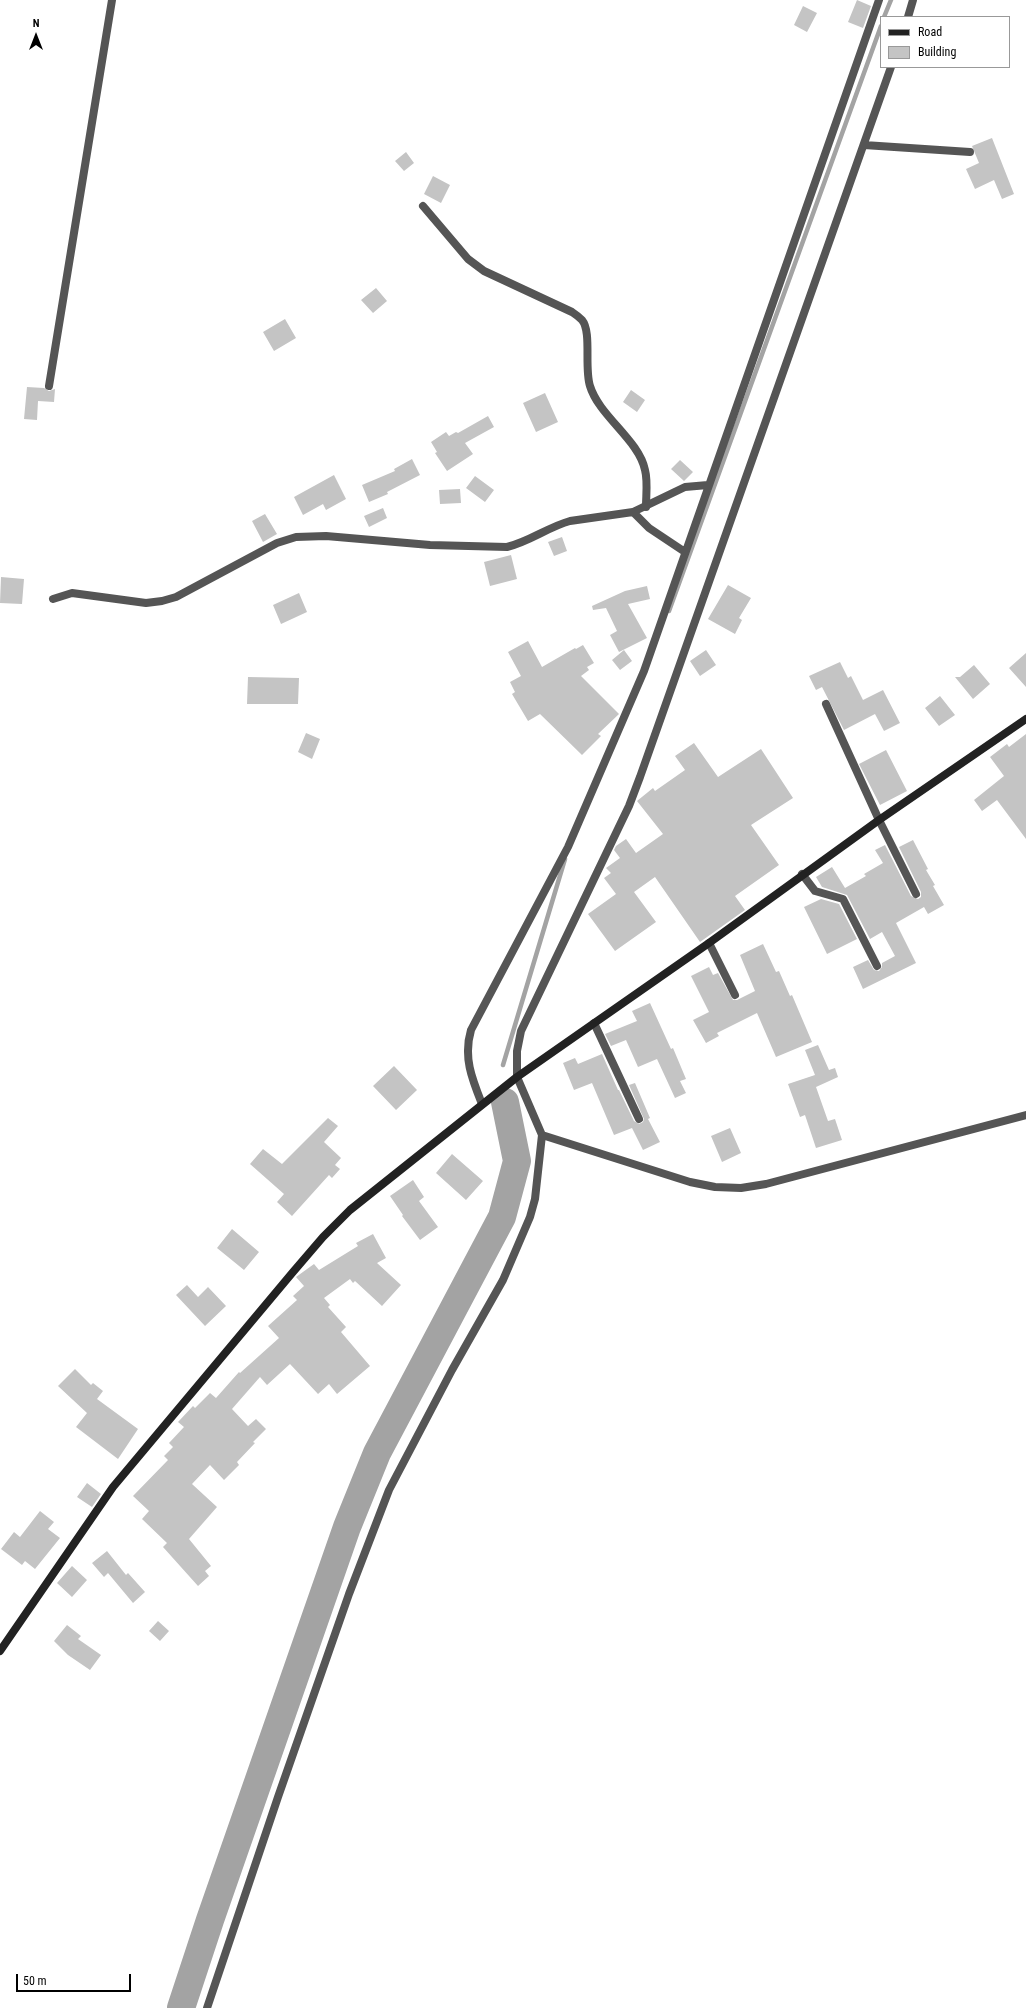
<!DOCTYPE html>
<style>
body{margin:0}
#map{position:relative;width:1026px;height:2008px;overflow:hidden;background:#fff;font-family:"Roboto Condensed",sans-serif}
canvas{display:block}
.legend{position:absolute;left:880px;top:16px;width:130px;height:52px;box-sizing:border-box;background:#fff;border:1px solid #999;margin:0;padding:5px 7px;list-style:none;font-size:12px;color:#000}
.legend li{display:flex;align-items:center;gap:8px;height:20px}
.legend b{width:20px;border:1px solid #999}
.north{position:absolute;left:16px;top:16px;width:40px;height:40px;-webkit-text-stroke:3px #fff;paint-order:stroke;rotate:0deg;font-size:11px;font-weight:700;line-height:16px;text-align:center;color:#000}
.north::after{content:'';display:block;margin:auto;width:14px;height:18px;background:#000;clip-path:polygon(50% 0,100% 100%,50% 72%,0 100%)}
.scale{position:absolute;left:16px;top:1974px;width:115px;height:18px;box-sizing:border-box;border:2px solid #000;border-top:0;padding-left:5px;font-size:12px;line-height:14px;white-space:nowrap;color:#000;-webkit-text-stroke:3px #fff;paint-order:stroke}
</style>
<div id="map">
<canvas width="1026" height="2008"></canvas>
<ul class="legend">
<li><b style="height:5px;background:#222"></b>Road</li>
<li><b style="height:11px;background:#c4c4c4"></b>Building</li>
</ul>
<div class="north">N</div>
<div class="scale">50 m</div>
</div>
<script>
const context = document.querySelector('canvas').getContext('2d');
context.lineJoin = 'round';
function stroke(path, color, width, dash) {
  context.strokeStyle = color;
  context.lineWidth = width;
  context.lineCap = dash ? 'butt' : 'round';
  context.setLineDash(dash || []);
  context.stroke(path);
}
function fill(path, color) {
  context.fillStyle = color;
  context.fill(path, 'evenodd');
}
stroke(new Path2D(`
 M884 17 891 0
 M669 611 881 26
 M503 1065 565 859`), '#a3a3a3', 4.5);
stroke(new Path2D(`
 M181 2008 210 1920 347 1527 377 1453 502 1217 517 1161 505 1102`), '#a3a3a3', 28);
fill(new Path2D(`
 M857 0 871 6 863 28 848 22Z
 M803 6 817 13 807 32 794 25Z
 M992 138 1014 194 1002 199 994 180 975 189 966 169 979 163 972 146Z
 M406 152 414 163 404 171 395 161Z
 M433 176 450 185 441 203 424 194Z
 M376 288 387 301 373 313 361 300Z
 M285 319 296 338 274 351 263 332Z
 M27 387 44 388 49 391 55 389 54 402 38 401 37 420 24 419Z
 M631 390 645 400 637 412 623 402Z
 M545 393 558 422 536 432 523 403Z
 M488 416 494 427 465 443 473 454 447 471 435 453 437 452 431 442 446 432 449 436 456 432 458 433Z
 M412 459 420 475 387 492 388 494 369 502 362 485 395 471 394 469Z
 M680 460 693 472 684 481 671 469Z
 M334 475 346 499 326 510 323 504 303 515 294 497Z
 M475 476 494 490 485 502 466 488Z
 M460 489 461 503 440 504 439 490Z
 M383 508 387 518 369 527 364 516Z
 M265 514 277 534 263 542 252 521Z
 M562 537 567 551 554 556 548 542Z
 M511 555 517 579 490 586 484 562Z
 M1 577 24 579 22 604 0 603Z
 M728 585 751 598 739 618 742 620 735 634 708 619Z
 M647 586 650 599 628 604 647 638 619 652 610 635 617 631 606 608 593 610 592 606 625 591Z
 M299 593 307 612 281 624 273 605Z
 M528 641 542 667 575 648 576 649 583 645 594 663 587 667 589 670 581 676 619 714 598 734 601 736 582 755 540 714 528 721 512 694 515 692 510 682 521 676 508 652Z
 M624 650 632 661 620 670 612 660Z
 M706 650 716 665 700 676 690 661Z
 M1026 653V687L1009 668Z
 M840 662 848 678 851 676 863 700 883 690 900 723 884 731 875 714 844 730 822 687 816 690 809 676Z
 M974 665 990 684 973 699 955 677H960Z
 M248 677 299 678 298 704H247Z
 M940 696 955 715 939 726 925 708Z
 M306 733 320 739 312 759 298 752Z
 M1026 734V839L997 800 982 811 974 800 1004 776 990 757 1007 744 1009 747Z
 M694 743 718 777 761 749 793 798 751 825 779 865 735 896 745 910 700 942 655 877 634 892 656 922 615 951 588 914 616 894 604 878 611 873 606 868 620 858 614 850 616 846 626 839 636 853 663 834 637 801 653 788 655 791 685 770 675 756Z
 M886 750 907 791 880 805 859 764Z
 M913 840 928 869 926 870 935 885 933 886 944 905 928 914 924 907 896 923 916 963 863 989 853 967 868 960 874 970 879 971 882 967V963L895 956 882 932 870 939 847 895 822 887 816 877 832 867 845 888 866 876 864 874 883 863 875 850 885 845 911 896 918 899 921 897V892L899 847Z
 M821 899 839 904 857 939 827 954 804 907Z
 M763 944 776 972 779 971 790 996 792 995 812 1042 776 1057 757 1013 717 1033 719 1036 706 1043 693 1020 709 1012 691 976 709 967 713 975 718 973 733 1000H737L755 991 740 955Z
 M650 1003 671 1049 673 1048 686 1079 680 1081 686 1093 675 1098 657 1059 638 1067 626 1040 611 1046 605 1034 637 1021 632 1011Z
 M818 1045 829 1070 835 1068 838 1077 816 1087 828 1121 835 1119 842 1140 816 1148 805 1115 800 1117 788 1084 815 1075 805 1050Z
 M602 1054 618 1090H619L634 1121 639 1124 643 1122 644 1119 629 1085 635 1083 650 1118 648 1119 660 1142 643 1150 632 1128 614 1135 592 1083 574 1090 563 1063 575 1058 578 1064Z
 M394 1066 417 1090 396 1110 373 1086Z
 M328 1118 338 1126 324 1142 341 1158 335 1165 340 1169 332 1178 329 1175 292 1216 277 1202 284 1194 250 1164 263 1149 282 1164Z
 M730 1128 741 1153 722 1162 711 1136Z
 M452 1154 483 1181 466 1200 436 1173Z
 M413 1180 424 1197 419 1201 438 1227 420 1240 402 1216 403 1215 390 1196Z
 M232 1229 259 1252 244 1270 217 1248Z
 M373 1234 386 1258 377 1263 401 1285 382 1306 355 1281 353 1283 350 1279 324 1298 330 1305 328 1307 346 1327 341 1332 370 1366 337 1394 329 1384 318 1394 290 1364 267 1385 260 1377 232 1409 248 1426 256 1419 266 1429 253 1442 255 1443 237 1462 239 1465 224 1480 210 1465 192 1484 217 1507 189 1539 211 1566 205 1571 209 1576 198 1586 163 1547 167 1543 142 1519 149 1511 133 1496 168 1460 164 1456 173 1447 169 1443 184 1427 178 1422 193 1406 195 1408 210 1393 216 1398 239 1372 240 1373 279 1338 268 1326 297 1300 293 1296 304 1286 296 1277 314 1264 319 1270 358 1246 356 1243Z
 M187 1285 198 1297 208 1287 226 1306 205 1326 176 1295Z
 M75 1369 91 1385 93 1383 103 1391 97 1399 138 1429 118 1459 76 1427 87 1413 58 1386Z
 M87 1483 101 1494 92 1507 77 1497Z
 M40 1511 54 1522 48 1529 60 1538 35 1569 25 1561 22 1565 1 1549 14 1532 20 1537Z
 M107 1551 126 1575 128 1573 145 1592 133 1603 108 1573 104 1577 92 1563Z
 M72 1566 87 1580 72 1597 57 1583Z
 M158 1621 169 1631 160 1641 149 1631Z
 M67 1625 81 1636 78 1639 101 1655 90 1670 68 1655 54 1641Z`), '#c4c4c4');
stroke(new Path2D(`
 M423 206 468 259 484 271 572 312C575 314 579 317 582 320 592 332 584 368 590 386 599 416 639 440 645 470 648 481 646 495 646 507
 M879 820 916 894
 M709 943 735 995
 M594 1023 639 1119`), '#555', 8);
stroke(new Path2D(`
 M908 17 913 0
 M864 145 970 152
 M49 386 112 0
 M633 512 649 528 685 552
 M53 599 72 593 146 603 162 601 176 597 277 543 296 537 326 536 430 545 507 547C529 542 548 527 570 521L633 512 685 487 708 485
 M826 704 879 820
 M802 874 815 891 843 899 877 966
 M482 1104C472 1079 463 1057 471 1030L568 847 644 671 879 0
 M542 1135 690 1182 715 1187 741 1188 766 1184 1026 1115
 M207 2008 278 1797 349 1594 389 1490 452 1370 503 1280 530 1217 535 1199 542 1135 517 1077V1051L521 1031 629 806 640 777 891 67`), '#555', 8);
stroke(new Path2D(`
 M0 1651 113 1487 293 1272 323 1237 350 1210 517 1077 709 943 879 820 1026 719`), '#222', 8);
</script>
